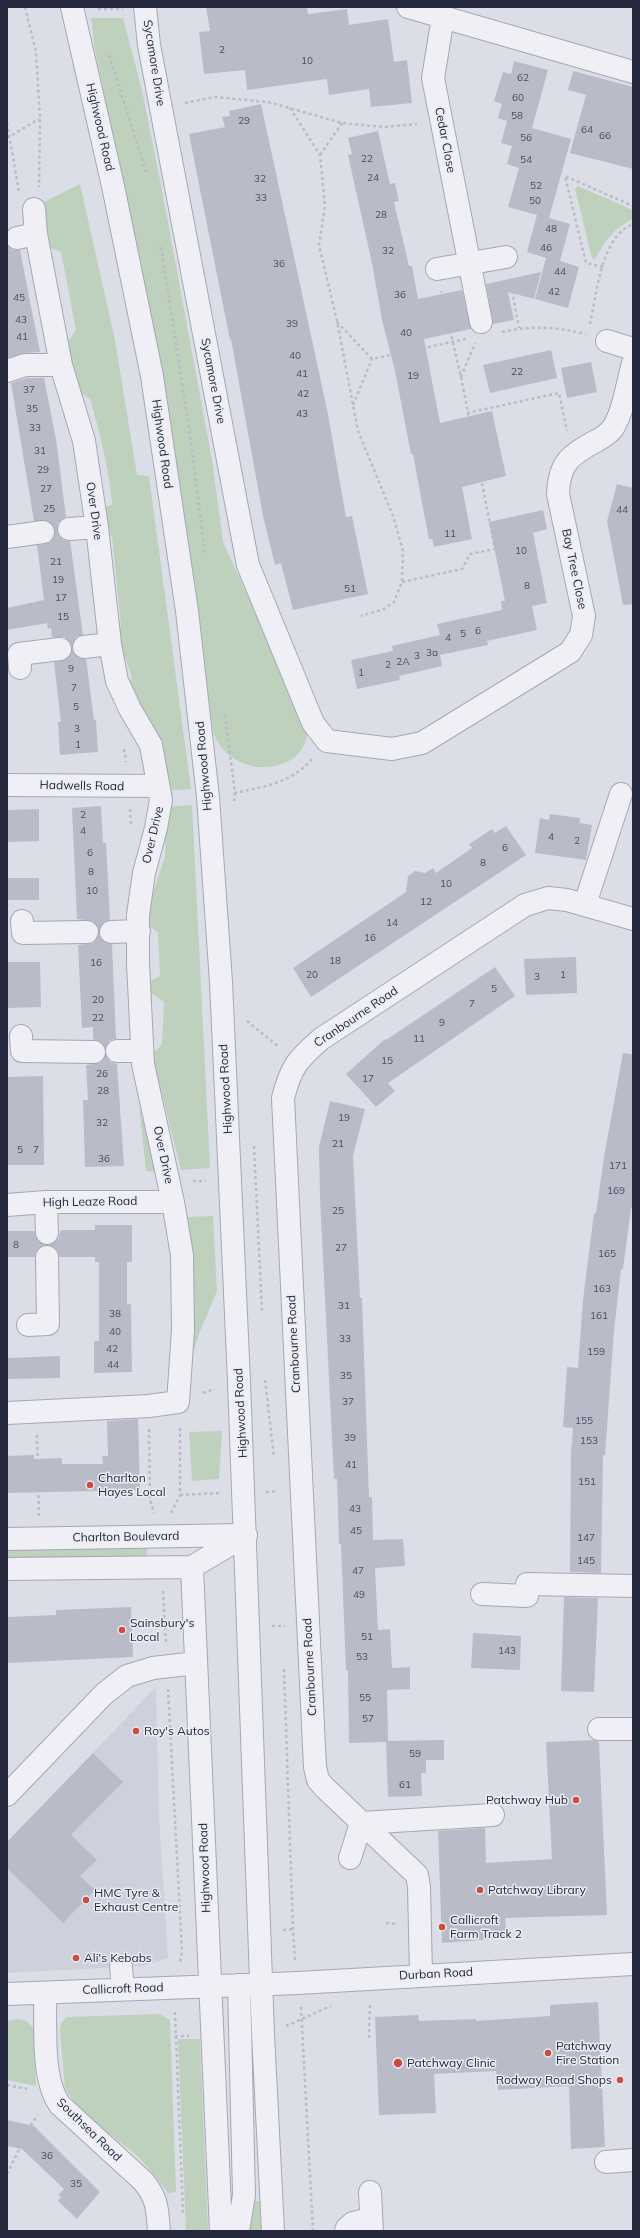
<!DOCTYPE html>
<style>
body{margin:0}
#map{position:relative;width:640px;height:2238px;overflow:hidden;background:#dcdee7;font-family:Mulish,sans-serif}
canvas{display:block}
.frame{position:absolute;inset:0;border:8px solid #26283d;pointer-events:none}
</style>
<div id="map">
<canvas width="640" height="2238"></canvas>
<div class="frame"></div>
</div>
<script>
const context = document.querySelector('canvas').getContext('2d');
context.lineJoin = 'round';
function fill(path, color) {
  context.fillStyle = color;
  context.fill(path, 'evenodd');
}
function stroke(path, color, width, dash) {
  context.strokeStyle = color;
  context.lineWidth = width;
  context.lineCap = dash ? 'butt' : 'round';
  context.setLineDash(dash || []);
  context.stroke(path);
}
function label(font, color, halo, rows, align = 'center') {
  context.font = font + ' Mulish,sans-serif';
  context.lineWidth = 3;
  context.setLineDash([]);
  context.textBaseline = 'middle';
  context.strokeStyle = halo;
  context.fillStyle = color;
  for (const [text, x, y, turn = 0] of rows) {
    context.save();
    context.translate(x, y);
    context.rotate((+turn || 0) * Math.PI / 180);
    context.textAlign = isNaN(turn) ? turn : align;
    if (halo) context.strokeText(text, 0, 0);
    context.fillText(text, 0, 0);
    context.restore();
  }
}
fill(new Path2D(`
 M156 1687 159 1817 168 1958 143 1966 7 1973V1842Z`), '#ced0dc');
fill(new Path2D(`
 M91 18H123L142 90 161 185 212 460 223 542 306 722C306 727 308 733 307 737 305 747 297 757 289 761 260 776 224 763 213 732L192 566 166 392 95 50Z
 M80 184 115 340 137 475 149 476 191 789 163 791 127 686 132 677 125 657 116 652 114 634 121 625 112 536 102 528 99 511 112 504C109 468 100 434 90 399L77 391 67 343 76 330 61 252 51 248 42 203Z
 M578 186 633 210V219C614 228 605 241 595 259L592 258 575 189Z
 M192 805 210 1168 181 1170 152 1055 162 1044 164 1002 148 991 149 982 160 976 158 933 147 924V910L165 857 166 807Z
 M139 1106 151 1149 164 1172 146 1171Z
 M213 1216 217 1291 199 1334 189 1365 192 1288 187 1217Z
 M222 1431 219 1479 192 1481 189 1432Z
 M147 1547V1557L7 1560V1550Z
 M160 2014 170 2020 176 2192 168 2193C158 2180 148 2166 136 2155 114 2136 78 2114 65 2088L60 2031 61 2023 67 2017Z
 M17 2019 27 2021 34 2029 36 2086 7 2080V2021Z
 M178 2039H200L208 2231H186Z
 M253 2201H260L261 2231H250Z`), '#bdd1bd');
fill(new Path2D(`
 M206 7H307L308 14 347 9 349 25 388 19 394 62 407 60 412 103 371 107 369 89 329 95 327 79 247 90 245 70 204 74 199 32 210 31Z
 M514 61 548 70 532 128 571 139 549 218 570 224 560 261 579 267 568 308 535 299 546 258 527 252 537 215 508 207 519 168 507 164 512 146 501 143 507 121 498 118 502 104 494 101 503 72 511 74Z
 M573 71 633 87V169L570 153 586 95 568 90Z
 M261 104 328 414 346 517 352 516 368 594 293 610 281 563 275 565 263 516 231 339 230 340 189 134 225 127 222 117 230 116 229 111Z
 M378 131 390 184 395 183 399 201 394 202 409 266H412L418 299 462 290 471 329 424 339 440 423 492 411 506 476 462 487 472 539 434 547 432 539H429L425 519 413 454H411L395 371 382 320 372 263 348 155 352 154 348 138Z
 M7 245 13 250H20L40 352 25 353 8 358Z
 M541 272 534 299 508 292 514 320 493 324 486 284Z
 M551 350 557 378 490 393 483 365Z
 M591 362 597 392 567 398 561 368Z
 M27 378H44L56 439 66 517 58 523 57 530 63 540 70 541 83 635 76 637 72 646 65 637H52L51 628 48 629 47 623 7 630V608L44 600 37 545 51 542 55 531 53 525 48 521H34L11 383Z
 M617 484 633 488V604L623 605 607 521Z
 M543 510 547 529 533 533 547 603 532 606 537 630 487 641 488 645 440 655 442 666 399 676 400 680 357 689 351 660 393 651 392 646 440 635 437 624 502 610 501 601H505L489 522Z
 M72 650 79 658 86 659 94 720H96L98 752 60 755 58 722H61L54 662 67 659Z
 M101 806 103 843H106L110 920 104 922 99 930 93 921 77 919 72 808Z
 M39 809V841L7 842V810Z
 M550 814 580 818 579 823 592 825 586 860 535 853 540 818 549 820Z
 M506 826 526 855 311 997 293 968 406 892 408 876 415 871 425 873 433 868 436 873 472 848 469 844 492 829 495 833Z
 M7 878H39V900H7Z
 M99 934 105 943 112 944 116 1039 110 1040 105 1048 101 1042 93 1039V1027L82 1028 78 945 93 943Z
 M576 957 577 993 526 995 524 959Z
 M7 962H40L41 1007 7 1008Z
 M495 967 515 996 388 1083 395 1091 376 1107 346 1074 385 1039 386 1040Z
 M623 1053 633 1054V1208H631L623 1269H621L614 1331 605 1455H603L601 1573 570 1572 571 1452 573 1428 563 1427 567 1367 578 1368 583 1300 594 1213H596L605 1151Z
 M106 1055 110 1062 117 1064 124 1166 85 1167 83 1100H88L86 1065 100 1063Z
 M43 1076 44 1165H7V1077Z
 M330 1101 365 1109 353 1156 360 1298H362L369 1497H372L373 1540 403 1539 405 1566 375 1568 378 1630 390 1629 392 1668 410 1667V1689L387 1690 388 1741 444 1740V1760H426V1773H421L422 1796 388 1797 386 1742 349 1743 348 1670H346L341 1544H339L337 1479H334L320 1198 319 1147Z
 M95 1225H132V1262H127V1304H131L132 1372 94 1373V1341H99V1262H95V1257H59L57 1250 49 1245 58 1239 61 1230H95Z
 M7 1231H34L37 1240 45 1245 36 1251 35 1257H7Z
 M60 1356V1378L7 1379V1358Z
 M138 1419 140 1490 7 1493V1456L34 1455V1459L62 1458V1464H103L102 1456H108L107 1421Z
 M564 1597 598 1598 594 1692 561 1691Z
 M131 1607 133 1657 7 1663V1617L56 1615V1610Z
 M473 1633 521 1636 520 1670 471 1668Z
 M593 1740 599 1742 607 1915 505 1918 507 1938 442 1943 438 1831 485 1828 486 1863 552 1859 546 1742Z
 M93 1753 123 1782 71 1835 97 1860 80 1876 95 1890 63 1923 7 1868V1842Z
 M598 2002 605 2147 571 2149 569 2086 498 2090 496 2071 434 2074 436 2113 379 2115 375 2017 418 2015 419 2021 476 2019V2021L550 2016V2005Z
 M7 2120 34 2126 100 2192 77 2219 58 2201 61 2197 58 2195 64 2189 22 2149 7 2146Z`), '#b9bbc9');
const minor = new Path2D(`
 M72 7 113 186 152 376 187 611 208 797 221 982 239 1381 263 2034 273 2231
 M145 7 149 45 248 565 313 723 327 741 392 749 422 743 570 652 581 635 584 616 558 494C559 463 570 455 596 441 602 438 609 433 613 428 624 410 627 384 633 363
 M408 7 633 72
 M443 17 433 78 481 322
 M17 238 36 234
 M437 269 506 257
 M607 341 633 349
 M7 371 25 365H61
 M69 529 97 527
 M7 537 43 532
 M84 647 110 644
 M20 668 19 654 60 649
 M7 785 157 786
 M585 904 621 794
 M22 921 23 933 87 932
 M111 932 139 931
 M21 1036 22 1051 94 1052
 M117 1051H142
 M46 1202 47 1233
 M7 1205 46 1202H173
 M28 1325 48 1324 47 1257
 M7 1413 149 1406 178 1402 183 1330 182 1255 173 1202 143 1064 138 963V915L144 873 156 828 161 800 151 745 130 709 117 681 110 644 97 527 84 441 61 365 36 234 34 209
 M7 1539 245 1535
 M192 1567 221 2231
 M7 1569 192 1567 246 1535
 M482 1594 527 1596V1584L633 1586
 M599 1729H633
 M7 1795 104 1694 127 1676 153 1668 196 1663
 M350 1858 361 1823 493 1815
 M121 1967 123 1989
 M421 1975 419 1887 417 1875 324 1787 318 1780 315 1767 283 1098C291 1067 297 1060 321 1039L525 905 548 898 567 900 633 919
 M45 1993C46 2025 41 2079 60 2105L143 2181C158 2199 157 2209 159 2231
 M7 1994 298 1983 633 1964
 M606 2162 633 2160
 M370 2192 372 2231
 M238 2231 244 2195 239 1985
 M346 2231 347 2228 353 2223 371 2219`);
stroke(minor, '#a5a7b4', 24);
stroke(new Path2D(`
 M25 7 36 52 40 118 39 187
 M98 9H123
 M109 55 147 174
 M185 103 215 97 268 102 342 123 384 127 417 124
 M290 108 320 155 325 206 319 245 337 321 358 431 393 516 403 551 402 582 394 602 384 609 361 616
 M7 123 19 192
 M7 138 39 119
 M320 155 342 123
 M161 247 190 435 205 553
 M603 267 586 263 565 176 633 206
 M510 279 519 328
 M337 322 372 359 466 339
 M590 324C597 293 601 236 633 224
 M502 332C533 325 555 327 586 334
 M461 377 475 343
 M353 405 372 359
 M467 413 559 393 567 431
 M402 582 462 569 470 554 495 549 461 377 441 291
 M225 715 235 793 234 801
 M124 749 126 762
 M234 793C263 787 292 783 312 759
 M130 809 131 824
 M247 1021 279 1047
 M254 1146 262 1311
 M193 1181H206
 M265 1380 274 1457
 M203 1393 215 1389
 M149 1429 150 1499 154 1513
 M37 1435 39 1516
 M266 1492 277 1491
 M180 1495 219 1493
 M171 1513 180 1495V1426
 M163 1591 166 1644
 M272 1626H285
 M284 1669 293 1929 295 1960
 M168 1689 182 1952 180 1963
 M386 1923 396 1924
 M283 1930 293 1929
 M301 2007 313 2231
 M175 2012 183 2213
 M286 2026 331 2006
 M175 2036H189
 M369 2038 370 2003
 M7 2085 27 2089
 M7 2174 32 2123 38 2115`), '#bbbbc5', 2.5, [3, 3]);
stroke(minor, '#efeff5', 22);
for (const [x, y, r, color] of [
 [90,1485,4,"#cf4b3d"],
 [122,1630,4,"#cf4b3d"],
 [136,1731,4,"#cf4b3d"],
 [576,1800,4,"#cf4b3d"],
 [480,1890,4,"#cf4b3d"],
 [86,1900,4,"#cf4b3d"],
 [442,1927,4,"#cf4b3d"],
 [76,1958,4,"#cf4b3d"],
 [548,2053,4,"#cf4b3d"],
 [398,2063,5,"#cf4b3d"],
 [620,2080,4,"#cf4b3d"]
]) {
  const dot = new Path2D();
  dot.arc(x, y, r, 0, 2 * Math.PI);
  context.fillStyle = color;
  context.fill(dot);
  stroke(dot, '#ebedf4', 1.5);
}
label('10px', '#4b4d60', null, [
 ["2",222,50],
 ["10",307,61],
 ["62",523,78],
 ["60",518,98],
 ["58",517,116],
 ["29",244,121],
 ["64",587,130],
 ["66",605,136],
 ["56",526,138],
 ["22",367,159],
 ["54",526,160],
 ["24",373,178],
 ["32",260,179],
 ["52",536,186],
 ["33",261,198],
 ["50",535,201],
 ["28",381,215],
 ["48",551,229],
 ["46",546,248],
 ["32",388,251],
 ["36",279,264],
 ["44",560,272],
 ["42",554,292],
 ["36",400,295],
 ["45",19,298],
 ["43",21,320],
 ["39",292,324],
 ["40",406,333],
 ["41",22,337],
 ["40",295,356],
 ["22",517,372],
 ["41",302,374],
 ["19",413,376],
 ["37",29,390],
 ["42",303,394],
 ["35",32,409],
 ["43",302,414],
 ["33",35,428],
 ["31",40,451],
 ["29",43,470],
 ["27",46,489],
 ["25",49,509],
 ["44",622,510],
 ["11",450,534],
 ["10",521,551],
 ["21",56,562],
 ["19",58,580],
 ["8",527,586],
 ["51",350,589],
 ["17",61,598],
 ["15",63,617],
 ["6",478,631],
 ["5",463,634],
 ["4",448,638],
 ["3a",432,653],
 ["3",417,656],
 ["2A",403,662],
 ["2",388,665],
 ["9",71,669],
 ["1",361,673],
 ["7",74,688],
 ["5",76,707],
 ["3",77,729],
 ["1",78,745],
 ["2",83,815],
 ["4",83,831],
 ["4",551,837],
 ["2",577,841],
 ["6",505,848],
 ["6",90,853],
 ["8",483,863],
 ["8",91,872],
 ["10",446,884],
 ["10",92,891],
 ["12",426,902],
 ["14",392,923],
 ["16",370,938],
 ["18",335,961],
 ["16",96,963],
 ["20",312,975],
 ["1",563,975],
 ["3",537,977],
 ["5",494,989],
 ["20",98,1000],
 ["7",472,1004],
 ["22",98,1018],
 ["9",442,1023],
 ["11",419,1039],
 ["15",387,1061],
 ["26",102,1074],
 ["17",368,1079],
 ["28",103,1091],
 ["19",344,1118],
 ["32",102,1123],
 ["21",338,1144],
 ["5",20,1150],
 ["7",36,1150],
 ["36",104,1159],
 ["171",618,1166],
 ["169",616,1191],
 ["25",338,1211],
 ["8",16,1245],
 ["27",341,1248],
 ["165",607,1254],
 ["163",602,1289],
 ["31",344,1306],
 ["38",115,1314],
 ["161",599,1316],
 ["40",115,1332],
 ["33",345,1339],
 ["42",112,1349],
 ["159",596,1352],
 ["44",113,1365],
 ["35",346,1376],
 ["37",348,1402],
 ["155",584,1421],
 ["39",350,1438],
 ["153",589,1441],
 ["41",351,1465],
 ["151",587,1482],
 ["43",355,1509],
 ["45",356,1531],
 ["147",586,1538],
 ["145",586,1561],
 ["47",358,1571],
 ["49",359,1595],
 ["51",367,1637],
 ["143",507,1651],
 ["53",362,1657],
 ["55",365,1698],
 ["57",368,1719],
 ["59",415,1754],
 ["61",405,1785],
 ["36",47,2156],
 ["35",76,2184]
]);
label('12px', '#26283d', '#ebedf4', [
 ["Sycamore Drive",154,63,81],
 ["Highwood Road",100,127,77],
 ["Cedar Close",445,140,79],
 ["Sycamore Drive",213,381,79],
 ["Highwood Road",162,444,82],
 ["Over Drive",94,511,82],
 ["Bay Tree Close",574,569,78],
 ["Highwood Road",204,766,-95],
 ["Hadwells Road",82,786,1],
 ["Over Drive",153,835,-77],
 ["Cranbourne Road",356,1017,-34],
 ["Highwood Road",226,1089,-93],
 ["Over Drive",163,1155,78],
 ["High Leaze Road",90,1202,-1],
 ["Cranbourne Road",294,1344,-93],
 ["Highwood Road",241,1413,-93],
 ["Charlton Boulevard",126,1537,-1],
 ["Cranbourne Road",310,1667,-93],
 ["Highwood Road",205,1868,-92],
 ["Durban Road",436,1974,-3],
 ["Callicroft Road",123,1989,-2],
 ["Southsea Road",89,2130,44]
]);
label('12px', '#26283d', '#ebedf4', [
 ["Charlton",98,1478],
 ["Hayes Local",98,1492],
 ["Sainsbury's",130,1623],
 ["Local",130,1637],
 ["Roy's Autos",144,1731],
 ["Patchway Hub",568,1800,"right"],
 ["Patchway Library",488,1890],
 ["HMC Tyre &",94,1893],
 ["Exhaust Centre",94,1907],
 ["Callicroft",450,1920],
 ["Farm Track 2",450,1934],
 ["Ali's Kebabs",84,1958],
 ["Patchway",556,2046],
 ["Fire Station",556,2060],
 ["Patchway Clinic",407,2063],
 ["Rodway Road Shops",612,2080,"right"]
], 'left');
</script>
